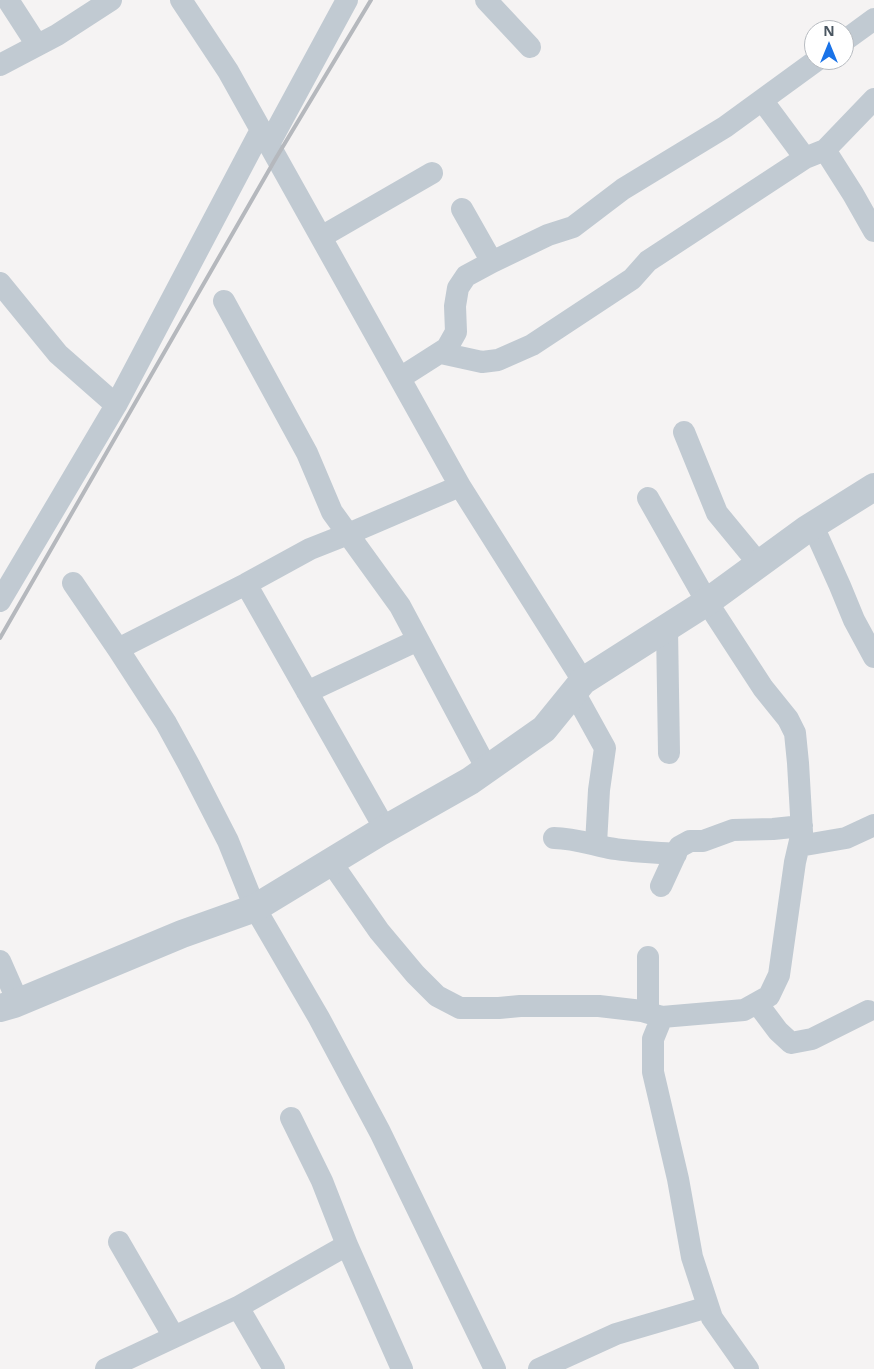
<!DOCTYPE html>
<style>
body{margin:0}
#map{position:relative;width:874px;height:1369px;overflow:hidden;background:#f5f3f3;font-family:"Open Sans",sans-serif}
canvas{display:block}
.north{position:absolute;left:804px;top:20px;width:50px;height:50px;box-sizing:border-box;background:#fff;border:1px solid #b7bbc0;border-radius:50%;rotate:0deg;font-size:14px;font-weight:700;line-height:20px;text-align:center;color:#4a5661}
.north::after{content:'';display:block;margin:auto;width:18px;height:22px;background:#1a73e8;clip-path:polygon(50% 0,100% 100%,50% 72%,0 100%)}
</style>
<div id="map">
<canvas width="874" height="1369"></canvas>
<div class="north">N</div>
</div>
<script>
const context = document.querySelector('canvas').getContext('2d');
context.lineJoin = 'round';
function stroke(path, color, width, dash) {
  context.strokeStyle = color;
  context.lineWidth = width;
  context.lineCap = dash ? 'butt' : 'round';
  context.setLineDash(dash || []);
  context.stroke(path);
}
stroke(new Path2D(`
 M8 0 37 45
 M181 0 228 71 261 130
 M486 0 530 47
 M844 41 874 19
 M0 65 57 35 111 0
 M762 100 805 158
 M269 144 347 0
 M825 150 853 194 874 231
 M462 209 492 262
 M321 237 432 173
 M0 283 58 354 116 405
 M224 301 307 453 332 512 400 606 487 769
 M441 353 482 362 498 360 532 345 632 279 648 261 805 158 825 150 874 99
 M400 378 447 348 456 332 455 306 458 288 466 276 492 262 548 235 573 227 623 189 725 127 817 60
 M684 432 717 513 759 564
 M648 498 707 602 763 688 788 719 795 733 798 763 802 832 795 862 779 975 769 996 744 1010 662 1017 653 1039V1072L678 1179 692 1257 712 1318 748 1369
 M813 526 840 586 854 620 874 657
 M73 583 118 649 166 723 189 765 228 841 255 908 319 1018 380 1132 495 1369
 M246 584 385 829
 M0 601 116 405 261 130 460 486 583 681
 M667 628 669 753
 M118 649 246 584 310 549 348 534 460 486
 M307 692 418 640
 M574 692 605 748 599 790 596 844
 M554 838C573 838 590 844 609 848 630 852 654 852 676 854
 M799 846 846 838 874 825
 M331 862 379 931 415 974 437 996 460 1008H499L520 1006H599L642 1011 662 1017
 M661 886 679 847 690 841H703L733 830 773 829 802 826
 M648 957V1012
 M0 961 18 1002
 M757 1003 778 1031 791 1043 812 1039 868 1011
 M291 1118 322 1181 347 1245 402 1369
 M119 1242 174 1337
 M238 1307 274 1369
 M106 1369 238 1307 347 1245
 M539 1369 616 1334 708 1307`), '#c1cad2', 22);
stroke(new Path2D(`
 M0 1008 14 1004 182 934 255 908 380 832 470 781 544 729 583 681 707 602 807 529 874 487`), '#c1cad2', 28);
stroke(new Path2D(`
 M0 638 276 158 371 0`), '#b5b8bd', 4);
</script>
